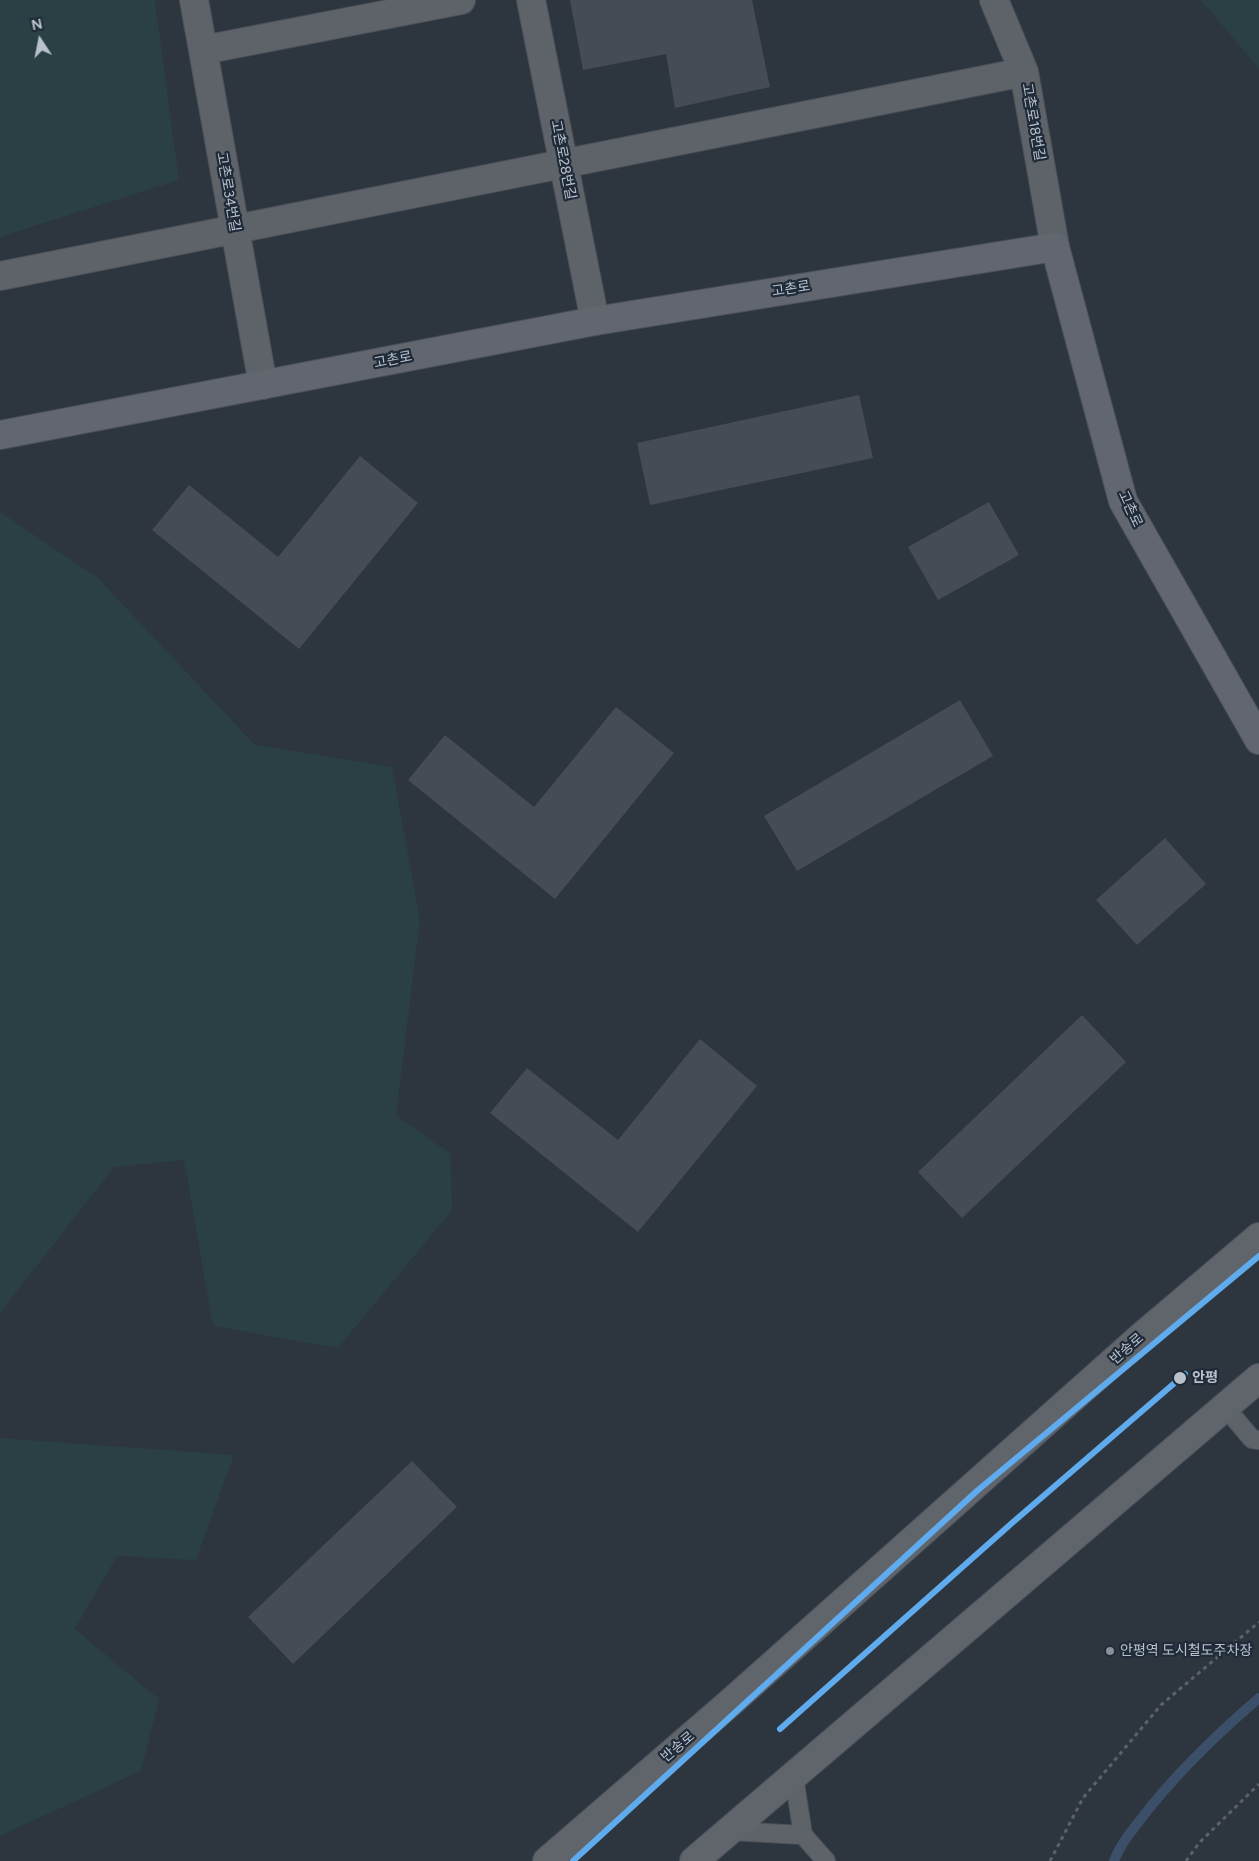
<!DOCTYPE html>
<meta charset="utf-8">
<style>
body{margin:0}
#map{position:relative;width:1259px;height:1861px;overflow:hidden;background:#2d353e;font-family:Figtree,sans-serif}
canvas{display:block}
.north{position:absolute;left:15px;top:15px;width:50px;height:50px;-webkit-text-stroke:4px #202b39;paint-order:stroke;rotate:349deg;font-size:14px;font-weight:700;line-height:20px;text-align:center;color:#b9c1cd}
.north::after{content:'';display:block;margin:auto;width:18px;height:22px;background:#b9c1cd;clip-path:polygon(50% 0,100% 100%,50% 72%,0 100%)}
</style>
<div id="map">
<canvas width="1259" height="1861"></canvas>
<div class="north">N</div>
</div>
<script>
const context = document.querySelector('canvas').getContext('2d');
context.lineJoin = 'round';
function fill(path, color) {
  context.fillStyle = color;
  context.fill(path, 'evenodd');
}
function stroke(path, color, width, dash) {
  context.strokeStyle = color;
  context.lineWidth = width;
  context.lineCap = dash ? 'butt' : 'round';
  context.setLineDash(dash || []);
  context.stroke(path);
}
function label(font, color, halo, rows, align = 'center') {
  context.font = font + ' Figtree,"Noto Sans KR",sans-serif';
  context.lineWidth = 4.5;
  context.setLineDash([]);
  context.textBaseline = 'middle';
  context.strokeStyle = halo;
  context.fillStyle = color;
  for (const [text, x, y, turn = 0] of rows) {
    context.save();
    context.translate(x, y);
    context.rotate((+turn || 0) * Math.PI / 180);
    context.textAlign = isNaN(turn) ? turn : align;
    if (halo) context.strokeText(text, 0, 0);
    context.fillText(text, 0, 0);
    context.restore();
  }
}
fill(new Path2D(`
 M0 0H155L179 180 0 237Z
 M1201 0H1259V69Z
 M0 512 98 578 255 745 392 767 420 920 396 1115 451 1154 452 1210 338 1348 213 1326 184 1160 114 1167 0 1313Z
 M0 1438 234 1455 196 1560 117 1556 75 1629 159 1699 141 1771 0 1836Z`), '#2a4044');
stroke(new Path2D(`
 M1114 1861C1120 1845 1130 1833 1141 1819 1175 1774 1216 1735 1259 1698`), '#3c4f68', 10);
fill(new Path2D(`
 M570 0H752L770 87 675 108 666 54 583 70Z
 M859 395 873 458 650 505 637 443Z
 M360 456 418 503 299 649 152 530 189 485 278 557Z
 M989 502 1019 555 938 600 908 547Z
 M960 700 993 756 797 871 764 816Z
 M616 707 674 753 555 899 408 780 445 735 534 807Z
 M1165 838 1206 884 1137 945 1096 900Z
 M1082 1015 1126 1062 962 1218 918 1172Z
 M700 1039 757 1086 638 1232 490 1113 527 1068 618 1140Z
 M412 1461 457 1507 293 1664 248 1617Z`), '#464c53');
const lane = new Path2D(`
 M1225 1407 1252 1439 1259 1440
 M794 1777 803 1835 826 1861
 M730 1831 803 1835`);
const street = new Path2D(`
 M194 0 263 385
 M531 0 595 321
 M994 0 1024 72 1055 247
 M203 50 461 0
 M0 276 1024 72`);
const secondary = new Path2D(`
 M0 435 595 321 1055 247 1123 501 1259 740`);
const primary = new Path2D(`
 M547 1861 731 1702 1141 1337 1259 1237
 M694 1861 1259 1378`);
stroke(lane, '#4c5158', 20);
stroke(street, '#4c5158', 30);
stroke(secondary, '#4c5158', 30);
stroke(primary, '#4b515a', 30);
stroke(new Path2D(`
 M1050 1861 1083 1798 1161 1705 1259 1622
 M1186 1861 1199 1843 1259 1784`), '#5b6267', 3, [4, 4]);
stroke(lane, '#5e636a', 18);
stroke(street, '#5e636a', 28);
stroke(secondary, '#62676f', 28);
stroke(primary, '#60656c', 28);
stroke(new Path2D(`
 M780 1729 1012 1523 1185 1374
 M573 1861 978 1490 1259 1256`), '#5fabed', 6);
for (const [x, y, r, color] of [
 [1180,1378,7,"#b9c1cd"],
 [1110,1651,5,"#88909b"]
]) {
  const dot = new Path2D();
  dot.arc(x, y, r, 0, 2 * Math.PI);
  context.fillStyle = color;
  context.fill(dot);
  stroke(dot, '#202b39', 2);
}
label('14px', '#b9c1cd', '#202b39', [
 ["고촌로18번길",1033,122,80],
 ["고촌로28번길",563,160,79],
 ["고촌로34번길",228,192,80],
 ["고촌로",791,289,-9],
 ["고촌로",393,360,-11],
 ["고촌로",1130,509,65],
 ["반송로",1127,1349,-41],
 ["반송로",678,1747,-40]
]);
label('bold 14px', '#b9c1cd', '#202b39', [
 ["안평",1192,1378]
], 'left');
label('14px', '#b9c1cd', '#202b39', [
 ["안평역 도시철도주차장",1120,1651]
], 'left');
</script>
